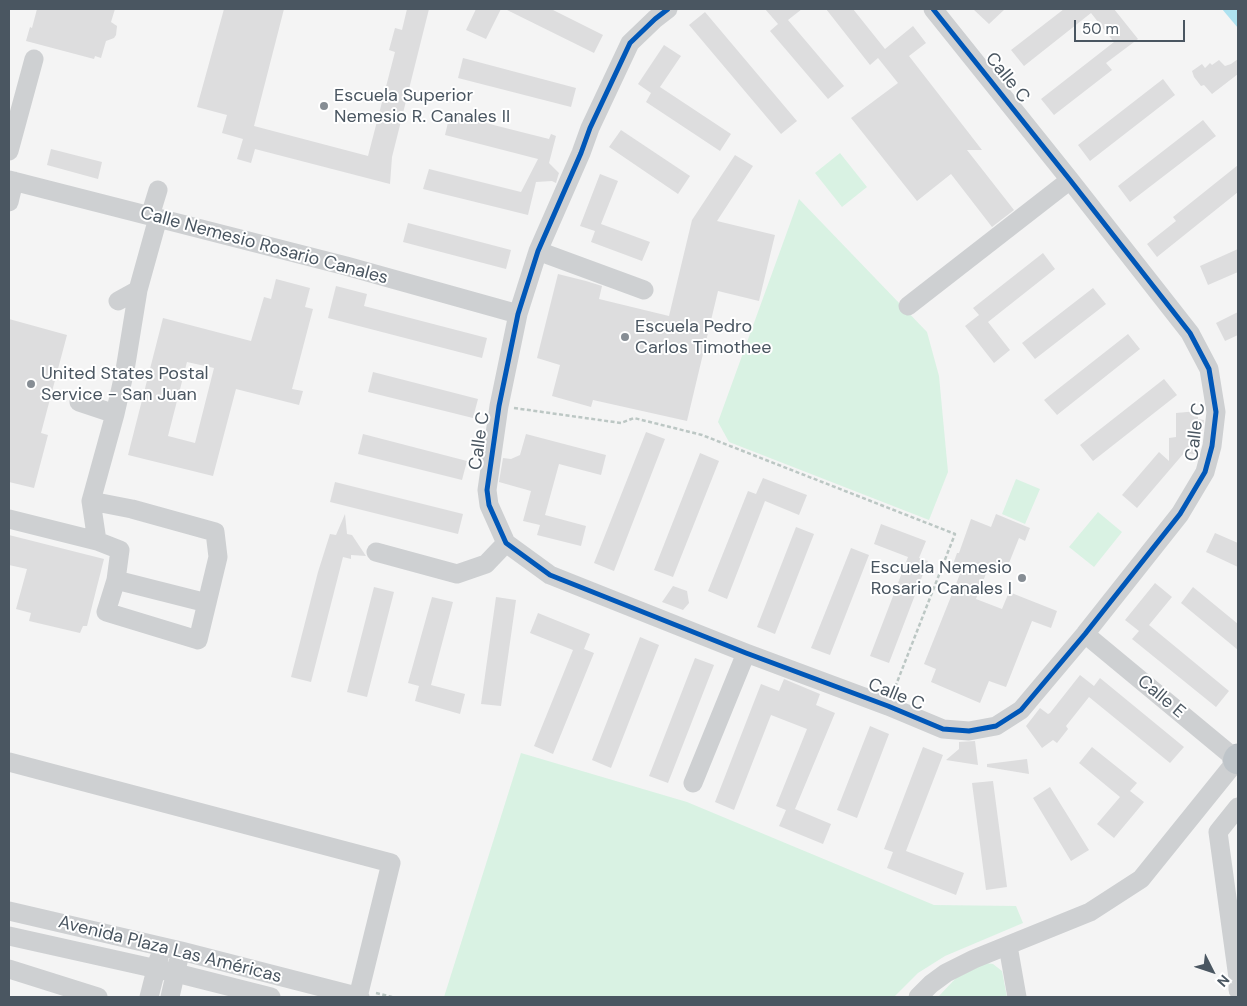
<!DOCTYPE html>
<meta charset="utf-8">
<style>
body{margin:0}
#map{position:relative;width:1247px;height:1006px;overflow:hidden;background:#f4f4f4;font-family:"DM Sans",sans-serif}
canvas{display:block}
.frame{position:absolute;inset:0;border:10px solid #4a5661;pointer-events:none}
.north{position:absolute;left:1187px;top:946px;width:50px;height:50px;-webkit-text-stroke:4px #fff;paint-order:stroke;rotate:131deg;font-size:14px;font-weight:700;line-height:20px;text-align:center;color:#4a5661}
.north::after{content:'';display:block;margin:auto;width:18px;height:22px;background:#4a5661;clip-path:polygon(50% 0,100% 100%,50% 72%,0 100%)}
.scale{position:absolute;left:1074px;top:20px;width:111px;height:22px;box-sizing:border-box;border:2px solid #4a5661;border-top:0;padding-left:6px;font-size:15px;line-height:18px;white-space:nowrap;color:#4a5661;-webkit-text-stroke:4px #fff;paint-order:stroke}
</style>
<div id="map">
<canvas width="1247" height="1006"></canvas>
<div class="frame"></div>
<div class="north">N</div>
<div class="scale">50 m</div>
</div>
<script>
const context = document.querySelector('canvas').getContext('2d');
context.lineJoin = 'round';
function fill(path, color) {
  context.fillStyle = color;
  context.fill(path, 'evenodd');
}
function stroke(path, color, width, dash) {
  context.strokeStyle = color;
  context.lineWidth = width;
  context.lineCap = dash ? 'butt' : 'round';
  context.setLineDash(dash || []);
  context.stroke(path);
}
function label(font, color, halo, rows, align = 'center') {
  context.font = font + ' "DM Sans",sans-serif';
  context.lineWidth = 4;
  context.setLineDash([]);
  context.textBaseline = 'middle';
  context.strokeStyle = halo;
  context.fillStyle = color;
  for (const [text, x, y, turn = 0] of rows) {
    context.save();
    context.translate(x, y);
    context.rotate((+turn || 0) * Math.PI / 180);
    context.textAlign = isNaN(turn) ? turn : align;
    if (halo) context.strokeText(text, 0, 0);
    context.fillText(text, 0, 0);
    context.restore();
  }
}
fill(new Path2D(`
 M840 153 867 187 842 207 815 173Z
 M799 199 927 332 939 376 948 472 929 520 729 442 718 422Z
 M1016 479 1040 489 1025 524 1002 514Z
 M1098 512 1122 532 1094 567 1069 547Z
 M521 753 687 802 934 905 1016 906 1023 923 945 956 918 973 894 997H444Z
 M986 963 993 964 1002 971 1007 997H938L956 978Z`), '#d9f2e3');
fill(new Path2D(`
 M1222 9H1238V28Z`), '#aee2f0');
fill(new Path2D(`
 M37 9H115L111 22 117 26 116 35 114 38 106 41 101 58 95 56 94 59 26 41 30 27 32 28Z
 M224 9H284L254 126 368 156 395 52 389 50 395 28 402 30 407 9H429L392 157 390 184 255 149 251 163 237 159 243 139 222 133 227 115 197 107Z
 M476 9H501L486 39 466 30Z
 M505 9H551L603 35 594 53Z
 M765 9H802L788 20 844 86 828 99 770 31 778 24Z
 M826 9H853L885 49 913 26 926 43 909 56 982 150H967L1014 210 992 227 951 174 917 201 851 118 898 83 878 58 870 65Z
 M973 9H1005L989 24Z
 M1064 9H1114L1138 39 1106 63 1112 70 1054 115 1041 99 1114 42 1091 13 1024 66 1011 50Z
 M705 12 797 121 781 134 689 25Z
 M664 45 681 56 660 87 731 134 720 151 646 102 651 93 638 84Z
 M463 58 576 88 571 107 458 78Z
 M1238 59V74L1212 94 1204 85 1201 86 1194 77 1192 71 1202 64 1205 68 1210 63 1212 65 1219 60 1225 66 1231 64Z
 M1163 79 1175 95 1090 161 1078 145Z
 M450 114 549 139 551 134 556 136 549 163 559 173 558 176 556 183 552 181 536 182 528 215 423 189 429 169 521 192 538 159 445 135Z
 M1203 120 1216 136 1130 202 1118 186Z
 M621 130 690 176 678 194 609 147Z
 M51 149 102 162 98 179 47 165Z
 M735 155 753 166 717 221 775 235 759 301 718 291 687 421 593 400 591 407 552 396 560 365 537 358 558 274 586 281 602 286 599 299 669 316 692 220Z
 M1238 165V192L1157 257 1147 244 1176 221 1173 217Z
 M600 174 618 181 601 224 650 242 642 261 591 242 595 231 580 226Z
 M408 223 511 250 506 269 403 242Z
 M1238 249V272L1208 285 1200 266Z
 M1043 253 1055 269 988 322 1010 350 994 363 965 326 979 315 973 308Z
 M276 279 310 288 305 307 313 309 292 389 303 391 299 405 236 389 213 476 128 455 163 318 251 341 264 297 271 299ZM187 362 214 368 195 443 168 436Z
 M336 286 367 294 364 306 487 338 482 358 328 318Z
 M1093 288 1106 304 1035 359 1022 343Z
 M1238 312V335L1225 341 1216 323Z
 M9 319 67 335 41 433 48 435 34 488 9 482Z
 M1128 334 1140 349 1057 415 1044 400Z
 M373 372 478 399 473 418 368 392Z
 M1164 379 1177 395 1093 461 1080 445Z
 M1198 411V419L1204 420 1198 455 1184 453 1137 508 1122 495 1159 452 1169 461V438L1176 437V413Z
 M646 432 665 439 614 571 594 563Z
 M363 434 467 461 462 480 358 454Z
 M526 434 606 455 601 475 559 464 545 515 586 526 581 546 537 535 540 525 523 521 531 491 499 482 503 458 511 459 520 455Z
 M700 453 719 461 673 577 654 570Z
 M763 478 807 495 799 515 765 501 727 599 708 591 748 491 756 494Z
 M335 482 463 514 458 534 330 502Z
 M345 514 347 534 352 535 366 556 351 555V559L343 557 311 682 291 677 318 572 330 534 336 535Z
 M996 514 1030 528 1025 541 1019 538 1005 573 989 566 976 599 1002 609 1009 592 1057 611 1051 628 1032 621 1006 687 989 681 980 703 931 682 936 669 924 664 960 574 951 570 957 553H959L971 519 991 527Z
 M881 524 926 541 919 558 928 561 889 663 870 656 908 557 874 544Z
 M796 527 814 534 775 634 757 627Z
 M1215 533 1238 543V567L1206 552Z
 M9 535 104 559 87 626H83L80 633 29 621 31 613 16 609 27 569 9 565Z
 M851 548 869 555 830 655 811 648Z
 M1155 583 1172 597 1149 625 1229 691 1216 707 1132 639 1139 631 1125 620Z
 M673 586 687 591 689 603 683 610 662 602Z
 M374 587 394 592 367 697 347 692Z
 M1193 587 1238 624V650L1181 603Z
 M432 597 453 602 431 685 465 694 460 714 415 701 419 686 408 683Z
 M496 597 516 600 501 706 481 704Z
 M538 613 590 634 584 649 594 653 553 754 534 746 573 650 530 633Z
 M640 637 659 645 611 768 592 760Z
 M695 658 714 665 668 783 649 776Z
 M1080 675 1094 686 1100 678 1184 747 1170 763 1089 697 1066 726 1068 729 1057 743 1053 740 1042 748 1026 726 1040 708 1048 714 1050 713Z
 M784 679 820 694 816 705 835 713 795 809 831 824 823 844 779 826 786 810 776 806 807 729 771 715 734 810 715 802 761 684 779 691Z
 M870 726 889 734 857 818 837 810Z
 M975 741 978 765 946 760 959 749V742Z
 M923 747 943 755 906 851 964 873 956 895 887 868 893 852 884 849Z
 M1092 747 1137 783 1130 791 1144 802 1114 838 1097 824 1120 797 1079 763Z
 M1027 759 1029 774 987 767V764Z
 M993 781 1007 887 986 890 972 783Z
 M1050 787 1089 850 1071 861 1033 798Z`), '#ddddde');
const highway = new Path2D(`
 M1237 760 1238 758`);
stroke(highway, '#b9bec3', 29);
stroke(new Path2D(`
 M514 408 621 423 634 418 702 435 955 534 894 690
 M376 993 392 997`), '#bcc7c4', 2.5, [4, 2.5]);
stroke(new Path2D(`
 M668 9 655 19 630 43 590 128 581 153 538 251 518 314 499 406 487 490 489 505 506 543 550 575 746 653 888 706 943 729 969 731 996 726 1021 710 1085 634 1180 514 1205 472 1212 446 1216 412 1209 369 1190 333 1070 180 933 9
 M9 151 34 59
 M9 180 346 266 518 314
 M9 202 14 181
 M150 216 158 190
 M538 251 644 290
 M118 301 138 290
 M908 306 1070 180
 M79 402 115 414
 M91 501 132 509 215 532 218 557 198 640 106 612 116 580
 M9 519 97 541 91 501 115 414 125 370 138 290 158 218
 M97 541 120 550 116 580 207 603
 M376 552 457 574 486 564 506 543
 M9 762 391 863 358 997
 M693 783 746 653
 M1238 807 1218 832 1238 978V990
 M9 911 181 951 360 997
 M9 936 184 975 271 997
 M1008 946 1017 997
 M9 969 98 997
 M149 997 159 958
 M170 997 178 962
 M918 997 931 984 946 973 974 959 1090 912 1141 879 1237 760 1085 634`), '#ced0d2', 19);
stroke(highway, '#bec4c9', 28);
stroke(new Path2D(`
 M668 9 655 19 630 43 590 128 581 153 538 251 518 314 499 406 487 490 489 505 506 543 550 575 746 653 888 706 943 729 969 731 996 726 1021 710 1085 634 1180 514 1205 472 1212 446 1216 412 1209 369 1190 333 1070 180 933 9`), '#0057b8', 5);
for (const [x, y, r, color] of [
 [324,106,5,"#868d94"],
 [625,337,5,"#868d94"],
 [31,384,5,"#868d94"],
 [1022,578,5,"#868d94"]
]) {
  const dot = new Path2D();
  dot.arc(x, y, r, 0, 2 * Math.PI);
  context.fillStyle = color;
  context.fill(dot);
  stroke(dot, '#fff', 2);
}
label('18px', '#4a5661', '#fff', [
 ["Calle C",1007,78,51],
 ["Calle Nemesio Rosario Canales",264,246,15],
 ["Calle C",1196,432,-83],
 ["Calle C",480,441,-82],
 ["Calle C",896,695,22],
 ["Calle E",1161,697,40],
 ["Avenida Plaza Las Américas",170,950,14]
]);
label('18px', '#4a5661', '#fff', [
 ["Escuela Superior",334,96],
 ["Nemesio R. Canales II",334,117],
 ["Escuela Pedro",635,327],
 ["Carlos Timothee",635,348],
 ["United States Postal",41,374],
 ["Service - San Juan",41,395],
 ["Escuela Nemesio",1012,568,"right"],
 ["Rosario Canales I",1012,589,"right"]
], 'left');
</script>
